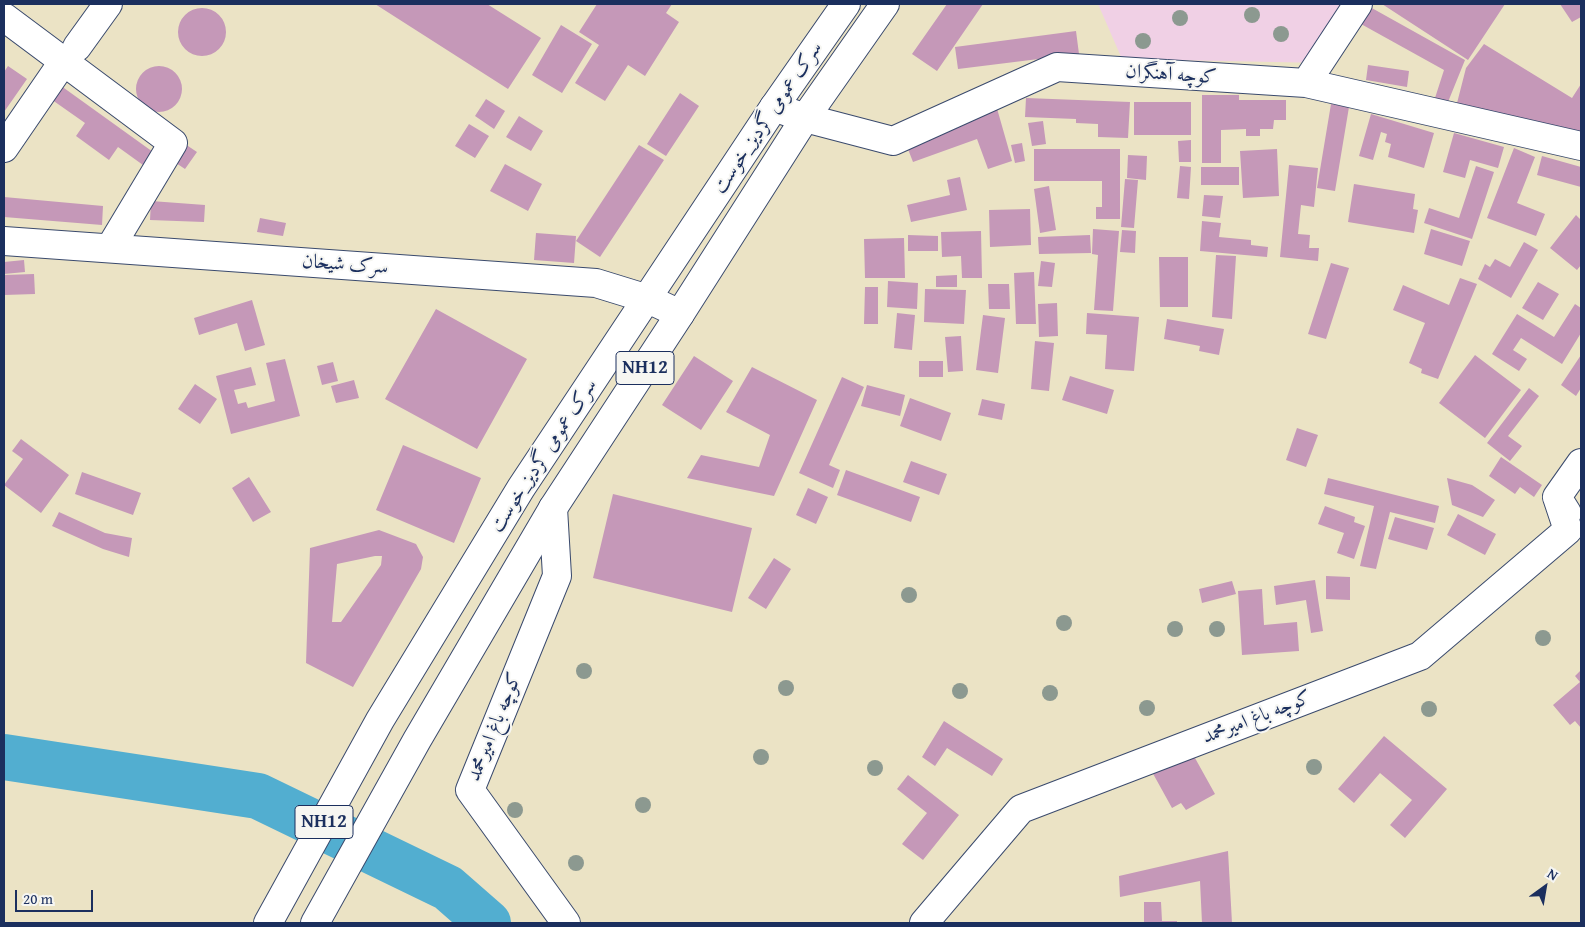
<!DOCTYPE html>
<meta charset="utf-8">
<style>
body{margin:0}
#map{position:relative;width:1585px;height:927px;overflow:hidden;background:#ebe3c5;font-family:"Gentium Book Plus",serif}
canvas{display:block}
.frame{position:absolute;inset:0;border:5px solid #1b2f5e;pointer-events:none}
.north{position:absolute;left:1520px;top:862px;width:50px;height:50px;-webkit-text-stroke:4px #f6f6f2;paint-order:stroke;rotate:32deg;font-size:14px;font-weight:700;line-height:20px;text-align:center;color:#1b2f5e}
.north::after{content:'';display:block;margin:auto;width:18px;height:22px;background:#1b2f5e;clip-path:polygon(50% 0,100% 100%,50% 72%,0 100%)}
.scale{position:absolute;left:15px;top:890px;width:78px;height:22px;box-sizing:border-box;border:2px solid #1b2f5e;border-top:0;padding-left:6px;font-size:15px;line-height:18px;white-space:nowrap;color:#1b2f5e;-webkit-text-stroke:4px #f6f6f2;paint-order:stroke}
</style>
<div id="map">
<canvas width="1585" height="927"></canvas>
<div class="frame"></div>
<div class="north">N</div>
<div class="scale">20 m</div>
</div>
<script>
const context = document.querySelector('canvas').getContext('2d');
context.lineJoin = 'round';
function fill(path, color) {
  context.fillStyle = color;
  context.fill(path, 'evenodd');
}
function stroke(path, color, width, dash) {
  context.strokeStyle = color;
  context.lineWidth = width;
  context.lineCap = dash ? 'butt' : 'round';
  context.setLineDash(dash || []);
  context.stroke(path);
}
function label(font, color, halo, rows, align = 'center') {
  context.font = font + ' "Gentium Book Plus",Amiri,serif';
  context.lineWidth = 4;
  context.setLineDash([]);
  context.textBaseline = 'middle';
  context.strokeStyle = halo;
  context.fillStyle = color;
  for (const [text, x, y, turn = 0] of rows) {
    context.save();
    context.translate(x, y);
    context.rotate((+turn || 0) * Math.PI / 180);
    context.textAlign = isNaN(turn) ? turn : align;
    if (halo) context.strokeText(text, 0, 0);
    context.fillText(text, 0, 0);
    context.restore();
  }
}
fill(new Path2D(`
 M1098 4H1362L1324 63 1122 59Z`), '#f0d0e5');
stroke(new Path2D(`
 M4 757 258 796 448 888 488 923`), '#52aed0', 46);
fill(new Path2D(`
 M375 4H487L541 38 508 89Z
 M597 4H672L666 13 679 22 645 76 628 65 605 101 575 83 599 45 579 32Z
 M947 4H983L937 71 912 54Z
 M1382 4H1505L1468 60Z
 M1560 4H1581V17L1572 22Z
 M1370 7 1465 60 1448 102 1435 98 1444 70 1361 24Z
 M178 32a24 24 0 1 1 48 0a24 24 0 1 1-48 0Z
 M561 25 592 44 562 93 532 75Z
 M1076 31 1079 54 958 69 955 47Z
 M1484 44 1572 98 1581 84V129L1576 138 1456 107 1466 68Z
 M1368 65 1409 71 1407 87 1366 80Z
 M136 89a23 23 0 1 1 46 0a23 23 0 1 1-46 0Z
 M8 66 27 79 4 112V72Z
 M57 83 153 152 143 165 118 147 109 160 76 136 85 123 48 97Z
 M680 93 699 106 666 156 647 144Z
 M1202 95H1239V100H1286V120H1274L1273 129H1260V136H1246V129L1221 130V163H1202Z
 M1026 98 1130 102 1128 138 1098 137V124L1076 123V119L1025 117Z
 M486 99 505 111 494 129 475 116Z
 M1134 102H1191V135H1134Z
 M1331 104 1349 107 1335 191 1317 188Z
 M996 105 1012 161 988 169 977 139 913 162 906 144Z
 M1371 114 1434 133 1424 168 1388 157 1391 144 1385 142 1387 134 1381 132 1373 160 1359 156Z
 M519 116 543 131 531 151 506 137Z
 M1043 121 1046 144 1032 146 1028 123Z
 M469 124 489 136 475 158 455 146Z
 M1454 133 1504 147 1498 168 1470 160 1465 178 1443 172Z
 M179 140 197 152 185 169 167 157Z
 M1191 140V162H1179L1178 141Z
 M1022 143 1025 161 1015 163 1011 145Z
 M639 145 664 160 600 257 576 241Z
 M1514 148 1535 157 1517 203 1545 214 1536 236 1487 218Z
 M1034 149H1120V219H1096V207H1102V181H1034Z
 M1277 149 1279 196 1243 198 1240 151Z
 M1128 155 1147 156 1146 180 1127 178Z
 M1542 156 1581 167V187L1537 175Z
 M505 164 542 184 528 211 490 191Z
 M1289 165 1318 168 1314 207 1301 205 1298 234 1310 235 1309 248H1319L1318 261 1280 257Z
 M1180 166 1191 167 1189 199 1177 198Z
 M1476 166 1494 172 1472 239 1424 223 1429 208 1459 218Z
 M1201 167H1239V185H1201Z
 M960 177 967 210 911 222 907 205 950 195 947 180Z
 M1125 179 1138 180 1134 228 1121 227Z
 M1354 184 1415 194 1413 209 1418 210 1414 233 1348 222Z
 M1049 186 1056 230 1040 233 1034 189Z
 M1204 195 1223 196 1220 218 1202 216Z
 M4 197 103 206 102 225 4 217Z
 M151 201 205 205 204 222 150 220Z
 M1030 209 1031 245 990 247 989 210Z
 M1576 215 1581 220V265L1577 270 1550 248Z
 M260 218 286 223 283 236 257 232Z
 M1202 221 1221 223 1219 237 1251 240V245L1268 247 1267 257 1200 251Z
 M1093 229 1119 231 1113 311 1094 310 1098 255 1092 254Z
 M1431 229 1470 241 1462 266 1424 254Z
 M1122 230 1136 231 1135 253 1120 252Z
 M981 231 982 278H962L961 256 942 257 941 232Z
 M536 233 576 236 574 263 534 260Z
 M908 235 938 236V251H908Z
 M1090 235 1091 253 1039 254 1038 237Z
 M904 238 905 278H865L864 239Z
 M1524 242 1538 250 1511 298 1478 279 1485 264 1490 267 1495 259 1510 267Z
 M1216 255 1236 256 1232 319 1212 317Z
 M1159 257H1188V307H1160Z
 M24 260 25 272 4 274V262Z
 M1041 261 1055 263 1052 287 1038 286Z
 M1331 263 1349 268 1326 339 1308 334Z
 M1034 272 1036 324H1016L1014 273Z
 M34 274 35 294 4 295V275Z
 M957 275V287H936V276Z
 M1460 278 1477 284 1438 379 1421 373 1422 369 1409 363 1425 323 1393 310 1403 285 1449 305Z
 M888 281 918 283 917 309 887 307Z
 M1538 282 1559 294 1543 320 1522 308Z
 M988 284H1009L1010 309H989Z
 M865 287H878V324H864Z
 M925 289 966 290 964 324 924 322Z
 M252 300 265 345 245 351 237 323 199 335 194 318Z
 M1057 303 1058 336 1039 337 1038 304Z
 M1575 304 1581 308V333L1562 364 1521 338 1513 350 1527 359 1519 371 1492 354 1517 314 1554 337Z
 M436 309 527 359 477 449 385 399Z
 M897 313 915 315 912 350 894 348Z
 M1087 313 1139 317 1134 371 1105 369 1107 335 1086 334Z
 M983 315 1005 318 998 373 976 370Z
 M1167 319 1224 329 1219 355 1199 351 1200 346 1164 339Z
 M961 336 963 371 948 372 945 337Z
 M1035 341 1054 343 1049 391 1031 389Z
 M1475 355 1521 390 1485 438 1439 403Z
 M1581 355V388L1576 396 1561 385Z
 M694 356 733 381 701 430 662 405Z
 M285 359 300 416 231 434 216 376 251 367 256 385 234 390 238 404 246 402 248 408 275 401 266 363Z
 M919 361H943V377H919Z
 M333 362 338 381 322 385 317 366Z
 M752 367 817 400 774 496 687 478 701 455 759 467 770 435 726 412Z
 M1070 376 1114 390 1107 414 1062 400Z
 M842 377 864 387 829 465 840 470 833 488 799 473Z
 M354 380 359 398 336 403 331 386Z
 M195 384 217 399 200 424 178 409Z
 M867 385 905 395 900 416 861 406Z
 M1529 388 1539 396 1508 436 1522 446 1510 461 1487 443Z
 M910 398 951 413 941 441 900 426Z
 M982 399 1005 404 1002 420 978 415Z
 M1297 428 1318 435 1306 467 1286 460Z
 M21 439 69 475 41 513 4 485 23 459 12 451Z
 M403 445 481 478 454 543 376 510Z
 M1501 457 1542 485 1534 497 1520 487 1515 494 1489 476Z
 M911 461 947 474 939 495 903 482Z
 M846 470 920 497 911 522 837 495Z
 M82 472 141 493 133 515 75 494Z
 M249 477 271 512 253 522 232 488Z
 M1328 478 1439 506 1435 523 1390 512 1376 569 1360 566 1374 506 1324 494Z
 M1447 478 1472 485 1495 500 1483 517 1452 505Z
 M808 488 828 497 816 524 796 515Z
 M613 494 752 528 732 612 593 578Z
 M1325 506 1355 517 1354 522 1365 526 1354 559 1337 553 1344 533 1318 524Z
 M59 512 105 533 132 538 129 557 103 549 52 526Z
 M1458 514 1496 534 1485 555 1447 535Z
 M1395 517 1434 528 1427 550 1388 539Z
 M379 530 416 544 423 557 421 569 353 687 306 663 310 548ZM375 556H382L381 565 341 622H332L337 564Z
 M774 558 791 569 766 609 748 598Z
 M1326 576 1350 577V600L1326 599Z
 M1315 580 1323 631 1311 633 1306 600 1276 605 1274 586Z
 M1232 581 1236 594 1202 603 1199 589Z
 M1262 589 1264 625 1297 622 1299 651 1242 655 1238 591Z
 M1581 670V728L1575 721 1570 725 1553 705 1580 682 1575 676Z
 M944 721 1003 759 992 776 947 748 935 766 922 757Z
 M1384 736 1447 789 1405 838 1390 825 1412 800 1380 773 1354 803 1338 789Z
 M1190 749 1215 794 1186 810 1181 803 1172 808 1151 770Z
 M908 775 959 815 923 860 902 844 927 813 897 789Z
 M1228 851 1232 923H1202L1200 881 1120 897 1119 876Z
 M1144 902H1161L1162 921H1177V923H1144Z`), '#c598b8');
const minor = new Path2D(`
 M4 17 173 143 110 248
 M77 47 108 4
 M1306 83 1358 4
 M774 107 805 118 893 141 1057 67 1306 83 1581 146
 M4 148 63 62
 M553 508 557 576 470 790 566 923
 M1567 513 1557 497 1581 463
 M924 923 1021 809 1420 656 1568 530 1557 497`);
const tertiary = new Path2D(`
 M4 241 596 283 648 299 680 314`);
const trunk = new Path2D(`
 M268 923 380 720 521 488 774 107 846 4
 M315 923 417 740 553 508 680 314 805 118 885 4`);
stroke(minor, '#3a4a6d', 30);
stroke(tertiary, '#3a4a6d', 30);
stroke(trunk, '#3a4a6d', 30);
stroke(minor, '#fff', 28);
stroke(tertiary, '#fff', 28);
stroke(trunk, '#fff', 28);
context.fillStyle = '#8c9990';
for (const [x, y] of [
 [1252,15],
 [1180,18],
 [1281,34],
 [1143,41],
 [909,595],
 [1064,623],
 [1175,629],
 [1217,629],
 [1543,638],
 [584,671],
 [786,688],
 [960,691],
 [1050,693],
 [1147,708],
 [1429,709],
 [761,757],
 [1314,767],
 [875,768],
 [643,805],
 [515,810],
 [576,863]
]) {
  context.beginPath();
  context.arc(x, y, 8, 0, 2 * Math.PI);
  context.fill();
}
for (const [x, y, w] of [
 [645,368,58],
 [324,822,58]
]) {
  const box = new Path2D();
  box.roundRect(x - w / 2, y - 16.5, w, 33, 4);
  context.fillStyle = '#f6f6f2';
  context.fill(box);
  stroke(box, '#1b2f5e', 1);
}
label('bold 19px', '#1b2f5e', null, [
 ["NH12",645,368],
 ["NH12",324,822]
]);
label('20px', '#1b2f5e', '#f6f6f2', [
 ["کوچه آهنگران",1171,75,4],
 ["سرک عمومی گردیز_خوست",768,118,-56],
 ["سرک شیخان",345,265,4],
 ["سرک عمومی گردیز_خوست",544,456,-57],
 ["کوچه باغ امیرمحمد",1257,718,-21],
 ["کوچه باغ امیرمحمد",495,727,-68]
]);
</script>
